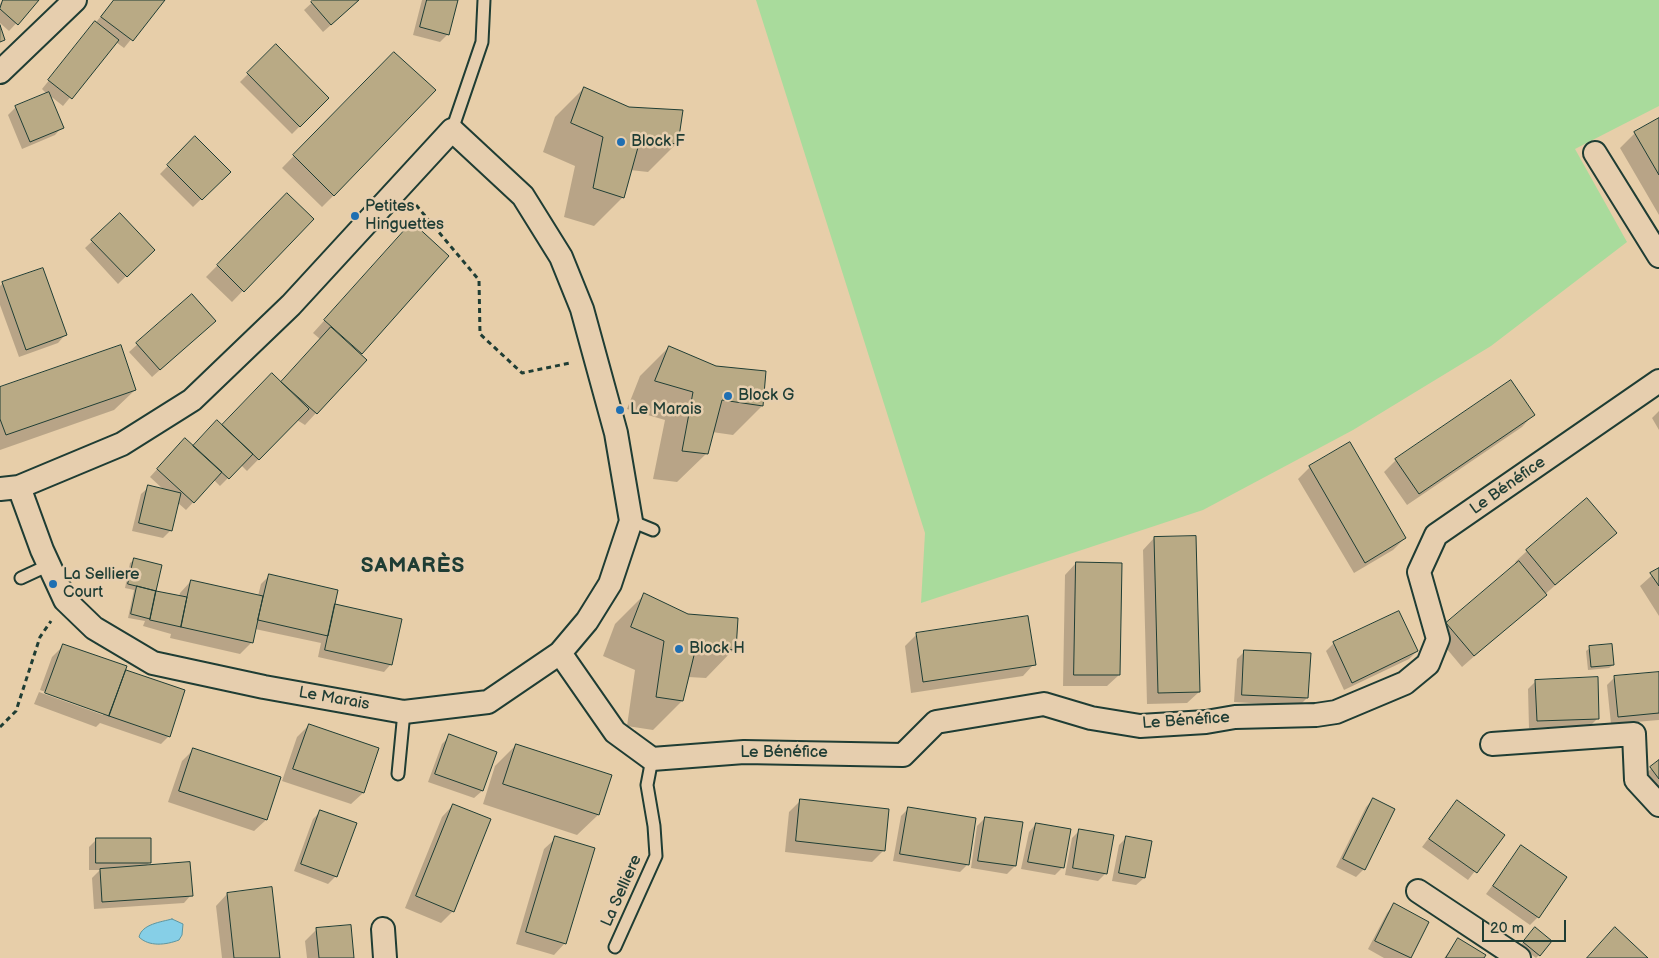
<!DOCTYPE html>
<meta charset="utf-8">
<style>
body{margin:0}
#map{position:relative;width:1659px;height:958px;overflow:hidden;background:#e7cea9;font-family:"Balsamiq Sans",sans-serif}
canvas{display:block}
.scale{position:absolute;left:1482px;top:920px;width:84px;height:22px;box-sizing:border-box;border:2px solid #1f3d34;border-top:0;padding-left:6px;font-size:15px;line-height:18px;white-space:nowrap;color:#1f3d34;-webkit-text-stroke:4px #e6ceae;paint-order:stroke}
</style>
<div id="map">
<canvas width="1659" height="958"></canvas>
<div class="scale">20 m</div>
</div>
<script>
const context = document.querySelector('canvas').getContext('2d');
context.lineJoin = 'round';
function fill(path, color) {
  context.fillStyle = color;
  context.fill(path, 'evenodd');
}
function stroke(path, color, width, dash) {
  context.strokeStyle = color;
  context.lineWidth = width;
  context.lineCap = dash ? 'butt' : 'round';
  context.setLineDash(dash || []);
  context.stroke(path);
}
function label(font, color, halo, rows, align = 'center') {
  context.font = font + ' "Balsamiq Sans",sans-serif';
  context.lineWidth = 5;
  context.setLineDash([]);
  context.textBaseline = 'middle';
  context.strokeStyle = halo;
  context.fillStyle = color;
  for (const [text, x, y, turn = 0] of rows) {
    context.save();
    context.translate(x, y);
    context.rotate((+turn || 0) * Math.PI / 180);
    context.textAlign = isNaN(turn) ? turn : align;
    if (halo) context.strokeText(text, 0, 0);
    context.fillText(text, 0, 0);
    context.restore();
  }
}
fill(new Path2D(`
 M756 0H1659V106L1575 149 1627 242 1491 346 1353 430 1203 510 921 603 925 533Z`), '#a9db9c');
const water = new Path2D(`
 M172 919 183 924 182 935 179 940C166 945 149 947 139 937 142 924 161 922 172 919Z`);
fill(water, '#86cfe7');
stroke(water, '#5d959f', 1);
fill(new Path2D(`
 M3 0H38L9 31 0 23V4Z
 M114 0H163L124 48 116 42 63 106 48 94 62 127 55 135 22 149 8 115 16 107 47 94 42 89Z
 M315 0H359L323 32 304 10Z
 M422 0H457L448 34 440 42 413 35Z
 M276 46 328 98 292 134 240 82Z
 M394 53 334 195 322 207 282 168Z
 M584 88 677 143 648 172 630 170 623 197 594 226 564 217 575 166 543 152 555 117Z
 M1659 119V215L1620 148 1635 133Z
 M195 138 229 172 193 207 160 174Z
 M287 195 312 219 232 302 206 277Z
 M120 215 153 250 118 284 85 248Z
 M412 223 448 256 360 355 316 413 305 425 297 420 247 471 241 465 220 486 214 480 186 510 177 502 171 530 163 538 132 531 141 494 149 487 164 490 150 477 177 447H193L281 383 320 339 313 333Z
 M3 283 65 335 58 343 19 357 0 305V286Z
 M192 295 207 328 152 377 129 352Z
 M669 347 762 406 733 435 712 432 706 454 677 482 653 479 665 420 627 409 640 376Z
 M1511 382 1533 415 1522 427 1407 505 1384 472 1396 460Z
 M0 389 135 390 114 410 0 450Z
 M1659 411V430L1652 418Z
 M1349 443 1405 538 1393 550 1354 573 1298 479 1310 467Z
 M1615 533 1462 667 1436 636 1517 564 1515 562 1527 551Z
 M1154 538 1199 692 1187 703 1147 704 1143 550Z
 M134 560 155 592 179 597 180 593 191 581 258 596 261 584 269 576 333 605 401 619 391 664 384 672 318 657 321 643 255 629 252 642 240 654 170 638 171 634 143 626 145 621 128 618 134 590 125 588 130 563Z
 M1076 563 1119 675 1107 686H1063L1065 575Z
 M1659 569V616L1640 586Z
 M644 595 734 649 706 678 688 677 682 701 653 730 627 726 635 670 603 656 615 624Z
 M1399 613 1417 651 1409 659 1344 690 1326 651 1334 643Z
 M1027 618 1034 664 1023 676 911 693 905 646 916 635Z
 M64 645 122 676 126 671 169 736 161 744 100 723 96 727 34 704 39 692 103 715V713L40 690 52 657Z
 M1590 648 1613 665 1609 668 1588 670 1586 651Z
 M1245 651 1307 698 1299 706 1234 702 1237 659Z
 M1659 674V720L1611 724 1607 685 1615 677Z
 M1536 681 1598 718 1590 726 1529 728 1528 689Z
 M309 725 378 749 363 793 351 804 282 781 297 737Z
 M450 736 482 791 474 798 428 782 442 744Z
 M516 745 598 815 577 835 483 804 495 766Z
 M194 749 280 778 266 820 254 831 168 802 182 761Z
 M1659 762V791L1643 776Z
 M1373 799 1364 869 1356 877 1336 867 1366 807Z
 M801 800 884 850 872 862 785 852 789 812Z
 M1457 801 1503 835 1468 880 1422 847Z
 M453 805V911L441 923 405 908 442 817Z
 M909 808 967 865 960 872 893 861 901 816Z
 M321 811 336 876 328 884 294 871 313 819Z
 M985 818 1021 823 1015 866 1007 874 971 868 977 826Z
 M1036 824 1063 867 1055 875 1021 869 1029 832Z
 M1080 830 1106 873 1098 881 1065 875 1072 838Z
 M1127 837 1144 878 1136 885 1112 881 1119 845Z
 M556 838 565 943 554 955 516 944 544 849Z
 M97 839 150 862 145 867 191 895 184 903 94 909 92 878 100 870H89V847Z
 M1521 847 1538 917 1530 925 1486 894Z
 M227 894 279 958H222L216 906Z
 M1394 905 1428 922 1409 958H1384L1368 949 1387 913Z
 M317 929 353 958H307L305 941Z
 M1532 932 1539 955 1536 958 1520 946Z
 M1458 940 1483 958H1444Z`), '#0003');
const building = new Path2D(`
 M3 0H39L18 25 0 9Z
 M114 0H165L133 41 101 17Z
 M313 0H359L331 25 311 2Z
 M427 0H458L449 35 420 27Z
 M95 21 119 40 72 99 48 80Z
 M0 25 5 40 0 42Z
 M276 44 329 98 300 127 247 73Z
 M394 52 436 90 334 196 293 155Z
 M584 87 629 107 683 110 678 144 640 140 624 198 593 188 603 137 571 123Z
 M49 92 64 128 30 142 15 106Z
 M1659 118V175L1634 132Z
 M195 136 231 172 202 200 167 165Z
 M287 193 314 219 244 292 217 265Z
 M120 213 155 250 127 277 91 240Z
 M412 222 449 256 362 354 324 320Z
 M43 268 67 335 26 350 2 282Z
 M192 294 216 321 160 370 136 343Z
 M331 327 367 360 317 414 281 382Z
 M121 345 136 390 6 435 0 419V387Z
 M669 346 716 366 766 371 763 406 722 400 708 454 682 451 693 392 655 381Z
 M272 373 309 409 259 460 222 425Z
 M1511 380 1535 415 1419 494 1395 459Z
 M217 420 253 454 229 479 193 446Z
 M185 438 222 472 194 503 157 469Z
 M1350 442 1406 538 1365 563 1309 466Z
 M148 485 181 493 172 531 139 523Z
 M1587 498 1617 533 1555 585 1526 550Z
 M1196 536 1200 692 1158 693 1154 537Z
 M134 558 162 565 156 591 128 584Z
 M1519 561 1547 595 1474 656 1446 623Z
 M1076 562 1122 563 1120 675H1074Z
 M1659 568V586L1650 573Z
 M269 574 338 590 328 636 258 620Z
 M191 580 263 596 253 643 181 627Z
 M137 586 156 591 150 619 131 614Z
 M156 591 187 597 181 627 150 620Z
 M644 593 688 614 738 618 736 650 696 647 683 701 656 697 664 641 631 627Z
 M335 604 402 619 392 665 325 650Z
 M1399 611 1418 651 1352 683 1333 642Z
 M1028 616 1036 665 923 682 916 633Z
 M63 644 127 666 109 716 45 693Z
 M1612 644 1614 665 1591 667 1589 646Z
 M1244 650 1311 653 1308 698 1242 695Z
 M126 670 185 690 170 737 109 716Z
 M1659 672V713L1618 717 1614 676Z
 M1598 677 1599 719 1537 721 1535 680Z
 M309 724 379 748 364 793 293 769Z
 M449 734 497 752 483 791 435 774Z
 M516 744 612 775 599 815 503 784Z
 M193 748 281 777 267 820 179 791Z
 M1659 760V779L1650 767Z
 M1373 798 1395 809 1365 870 1343 859Z
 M800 799 889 809 885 851 796 841Z
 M1457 800 1505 835 1477 873 1429 839Z
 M453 804 491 819 454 912 416 896Z
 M908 807 976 818 969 865 900 854Z
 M320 810 357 823 337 877 301 864Z
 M985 817 1023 822 1016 866 978 861Z
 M1036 823 1071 829 1064 868 1028 862Z
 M1079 829 1114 835 1107 874 1073 868Z
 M555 836 595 848 566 944 526 932Z
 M1126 836 1152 841 1145 878 1119 873Z
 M96 838H151V863H96Z
 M1521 845 1567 877 1539 918 1493 886Z
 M190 862 193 896 102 902 100 869Z
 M272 887 280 958H234L227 893Z
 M1394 903 1429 922 1411 958 1375 941Z
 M351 925 354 958H319L316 928Z
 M1535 927 1552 941 1540 956 1523 942Z
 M1615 927 1648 958H1587Z
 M1458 938 1486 955 1484 958H1446Z`);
fill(building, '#b9aa85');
stroke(building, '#1f3d34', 1);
const service = new Path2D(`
 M452 130 482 42 484 0
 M631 521 653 530
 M21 578 49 565
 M398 774 404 712
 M615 947 656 856 654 826 647 785 652 759`);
const minor = new Path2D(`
 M0 72 75 0
 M1595 153 1659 256
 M0 489 19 487 122 444 192 400 291 305 452 130 523 196 561 257 582 309 616 433 631 521 610 584 587 621 560 653 488 702 404 712 264 687 153 663 94 628 65 600 42 550 19 487
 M560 653 615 732 652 759 744 752 903 755 936 722 1044 704 1091 718 1140 726 1206 722 1235 717 1316 715 1336 712 1405 683 1428 664 1438 639 1419 572 1436 535 1659 381
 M1492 744 1634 734 1636 780 1659 805
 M1418 891 1519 958
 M383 929 385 958`);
stroke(service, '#1f3d34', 15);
stroke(minor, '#1f3d34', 26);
stroke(new Path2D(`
 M416 205 479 280 480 334 522 373 570 363
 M0 727 16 711 40 637 51 621`), '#1f3d34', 3, [5, 4]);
stroke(service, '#e6ceae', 11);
stroke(minor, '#e6ceae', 22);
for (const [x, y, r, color] of [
 [621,142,5,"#1f6fb2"],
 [355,216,5,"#1f6fb2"],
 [728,396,5,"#1f6fb2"],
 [620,410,5,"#1f6fb2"],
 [53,584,5,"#1f6fb2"],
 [679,649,5,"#1f6fb2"]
]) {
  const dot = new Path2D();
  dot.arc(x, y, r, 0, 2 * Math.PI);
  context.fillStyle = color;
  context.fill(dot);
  stroke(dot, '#e6ceae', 2);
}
label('16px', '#1f3d34', '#e6ceae', [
 ["Block F",631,142],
 ["Petites",365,207],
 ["Hinguettes",365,225],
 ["Block G",738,396],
 ["Le Marais",630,410],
 ["La Selliere",63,575],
 ["Court",63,593],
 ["Block H",689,649]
], 'left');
label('16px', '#1f3d34', '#e6ceae', [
 ["Le Bénéfice",1508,486,-35],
 ["Le Marais",334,699,10],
 ["Le Bénéfice",1186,721,-4],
 ["Le Bénéfice",784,753],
 ["La Selliere",622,891,-66]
]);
context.letterSpacing = '1px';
label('bold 21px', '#1f3d34', '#e6ceae', [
 ["SAMARÈS",413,567]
]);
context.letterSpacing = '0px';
</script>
